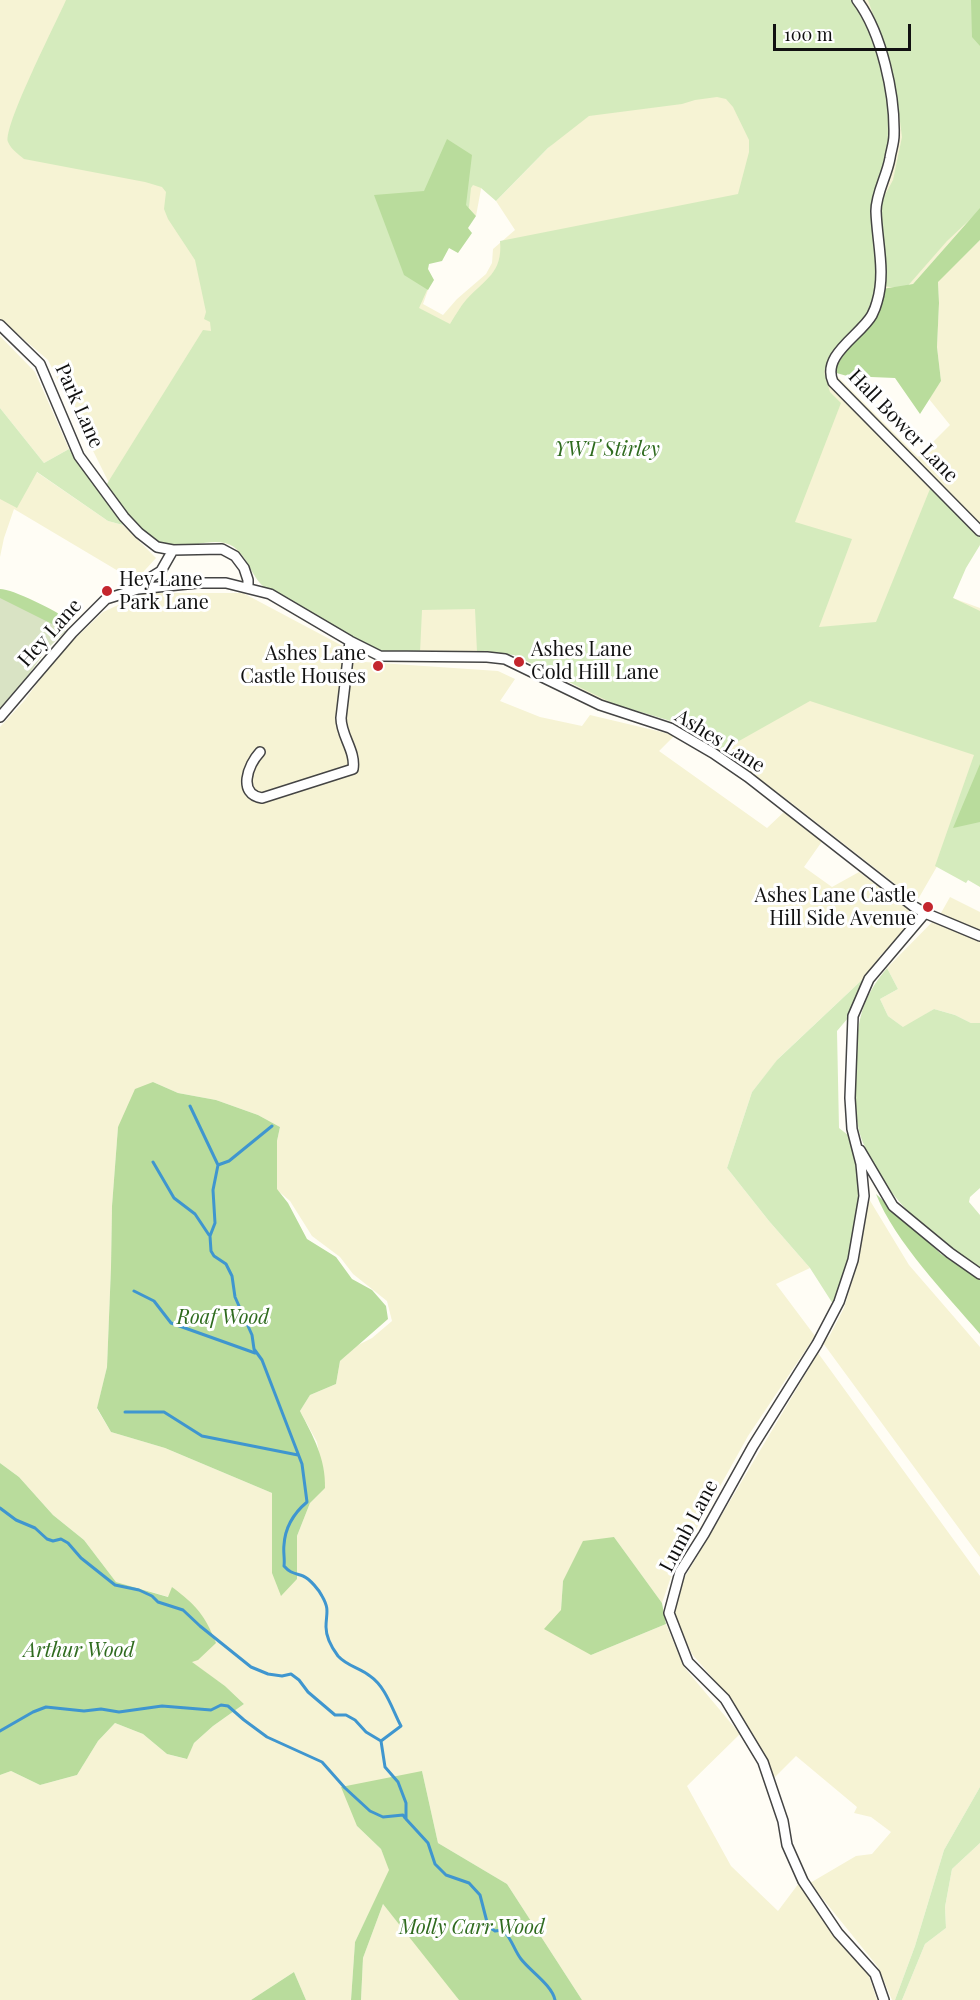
<!DOCTYPE html>
<style>
body{margin:0}
#map{position:relative;width:980px;height:2000px;overflow:hidden;background:#fffdf5;font-family:"Playfair Display",serif}
canvas{display:block}
.scale{position:absolute;left:773px;top:24px;width:138px;height:27px;box-sizing:border-box;border:3px solid #111;border-top:0;padding-left:8px;font-size:18px;line-height:21px;white-space:nowrap;color:#111;-webkit-text-stroke:4px #fff;paint-order:stroke}
</style>
<div id="map">
<canvas width="980" height="2000"></canvas>
<div class="scale">100 m</div>
</div>
<script>
const context = document.querySelector('canvas').getContext('2d');
context.lineJoin = 'round';
function fill(path, color) {
  context.fillStyle = color;
  context.fill(path, 'evenodd');
}
function stroke(path, color, width, dash) {
  context.strokeStyle = color;
  context.lineWidth = width;
  context.lineCap = dash ? 'butt' : 'round';
  context.setLineDash(dash || []);
  context.stroke(path);
}
function label(font, color, halo, rows, align = 'center') {
  context.font = font + ' "Playfair Display",serif';
  context.lineWidth = 6;
  context.setLineDash([]);
  context.textBaseline = 'middle';
  context.strokeStyle = halo;
  context.fillStyle = color;
  for (const [text, x, y, turn = 0] of rows) {
    context.save();
    context.translate(x, y);
    context.rotate((+turn || 0) * Math.PI / 180);
    context.textAlign = isNaN(turn) ? turn : align;
    if (halo) context.strokeText(text, 0, 0);
    context.fillText(text, 0, 0);
    context.restore();
  }
}
fill(new Path2D(`
 M0 0H971L980 46V208L913 284 883 289 876 318 846 351 833 372 918 457 950 425 929 399 941 381 937 347 939 303 938 281 980 240V530L966 544 950 597 980 608V886L939 863 917 901 789 801 719 749 678 722 640 710 623 708 605 703 564 679 513 653 480 651 420 653 259 581 248 562 233 546 134 513 108 481 48 360 0 319ZM694 2 595 111 557 139 496 201 515 230 493 249 492 263 486 274 457 299 443 315 423 304 428 290 404 275 466 205 476 216 481 189 486 178Z
 M0 336 35 372 69 449 44 463 0 408Z
 M0 447 108 521 123 525 156 558 135 581 14 509 4 538 0 557Z
 M144 593H243L354 652 365 662 498 671 515 679 500 701 540 717 582 726 590 715 666 733 674 736 659 751 767 828 785 811 823 840 804 867 832 887 859 872 912 912 907 926 901 935 880 956 864 978 779 1058 752 1092 727 1168 769 1221 810 1268 776 1284 815 1336 748 1436 673 1571 662 1603 614 1537 563 1581 561 1610 591 1655 666 1624 684 1667 740 1734 687 1786 731 1866 778 1911 799 1883 832 1932 868 1973 877 2000H582L507 1884 438 1843 422 1771 357 1826 381 1849 390 1870 355 1942 351 2000H306L294 1972 251 2000H0V1775L11 1771 40 1785 77 1775 98 1741 115 1723 143 1734 167 1754 186 1759 194 1743 213 1726 244 1704 225 1686 191 1662 173 1587 169 1597 116 1582 84 1540 53 1515 19 1477 0 1463V727L24 701 59 654 103 612ZM153 1082 178 1093 216 1100 258 1115 280 1127 277 1141 276 1189 290 1201 312 1236 340 1257 353 1274 387 1301 392 1321 372 1338 358 1345 340 1361 336 1384 310 1395 300 1411 317 1442 325 1487 310 1503 297 1536V1579L272 1573V1493L165 1448 111 1432 97 1409 107 1367 111 1267 112 1206 118 1127Z
 M950 897 980 912V1023H971L955 1015 934 1009 904 1028 888 1016 880 999 898 989 887 968 941 913Z
 M869 1199 909 1265 980 1347V1557L823 1343 830 1335 844 1308 858 1262Z
 M818 1353 980 1576V1787L944 1850 915 1946 895 2000H892L878 1967 810 1883 856 1856 872 1854 891 1832 871 1817 854 1813 857 1807 796 1756 773 1779 768 1761 754 1736 729 1697 692 1654 674 1615 683 1580Z
 M980 1843V2000H902L925 1944 946 1928 945 1907 952 1869Z
 M383 1904 434 1966 459 2000H361L363 1958Z`), '#f6f3d4');
fill(new Path2D(`
 M66 0H854L864 14 886 81 890 128 889 145 882 176 874 195 878 271 877 290 869 311 836 350 824 372 830 392 841 403 795 522 852 539 819 627 876 622 932 484 980 537V545L966 568 953 598 980 611V887L968 880 966 883 935 866 974 755 810 701 723 750 674 722 614 704 514 655 477 652 475 609 422 610 420 653C413 653 405 654 398 654 365 651 320 618 292 601 284 596 271 592 264 587 251 576 248 557 234 547 216 535 190 549 171 547 143 544 120 508 105 487L203 330 211 331 210 322 204 319 206 312 195 260 168 219 164 209 166 192 162 187 145 182 24 159C18 154 11 149 8 142 3 126 57 21 66 0ZM717 97 726 99 733 107 749 140V152L738 194 500 241C503 273 485 279 466 300 460 307 455 316 450 324L419 308 428 288 425 267 469 207 471 188 473 185 481 188 496 201 548 148 589 116 682 104 695 100Z
 M868 0H980V210L947 241 905 289 883 286 881 208 885 195 893 180 902 137 897 98 883 43Z
 M0 408 44 463 69 449 123 525 108 521 37 472 17 508 0 499Z
 M887 968 898 989 880 999 888 1016 903 1027 934 1009 955 1015 971 1023H980V1188L970 1197 969 1202 980 1215V1270C936 1240 896 1208 871 1160 866 1149 860 1138 858 1126 854 1105 855 1083 856 1061 857 1022 861 999 887 968Z
 M864 978 848 1018 837 1031 839 1128 848 1135 861 1180 854 1229 847 1263 833 1304 810 1268 769 1221 727 1168 752 1092 777 1060Z
 M980 1787V1843L952 1869 945 1907 946 1928 925 1944 902 2000H895L915 1946 944 1850Z`), '#d5ebbd');
fill(new Path2D(`
 M971 0H980V46L972 37Z
 M447 139 472 155 466 205 476 216 468 228 472 233 458 253 449 248 442 261 429 264 428 269 434 280 428 290 404 275 374 195 424 191Z
 M980 208V240L938 282 939 303 937 347 941 381 920 414 895 378 847 376 833 372 846 351 876 318 882 289 913 284Z
 M0 589C13 589 57 611 68 620V627L59 629 0 600Z
 M980 764V822L953 828Z
 M153 1082 178 1093 216 1100 258 1115 280 1127 277 1141V1189L288 1203 307 1239 336 1257 352 1279 372 1290 386 1306 388 1319 340 1361 336 1384 310 1395 300 1411C313 1436 326 1459 325 1488L310 1503 297 1536V1579L281 1596 272 1573V1493L165 1448 111 1432 97 1408 107 1367 111 1267 112 1206 118 1127 135 1089Z
 M876 1194 941 1254 980 1280V1334C946 1294 895 1242 876 1194Z
 M0 1463 19 1477 53 1515 84 1540 116 1582 168 1597 172 1587C196 1605 205 1615 216 1643L198 1660 192 1662 225 1686 244 1704 213 1726 194 1743 187 1759 167 1754 143 1734 115 1723 98 1741 77 1775 40 1785 11 1771 0 1775Z
 M614 1537 662 1603 666 1624 591 1655 544 1629 561 1610 563 1581 583 1541Z
 M422 1771 438 1843 507 1884 582 2000H459L383 1904 363 1958 361 2000H351L355 1942 389 1870 381 1849 357 1826 341 1787Z
 M294 1972 306 2000H251Z`), '#b9dc9c');
fill(new Path2D(`
 M0 598 66 631 47 649 19 688 0 709Z`), '#d9e3c4');
stroke(new Path2D(`
 M190 1106 218 1165
 M272 1126 229 1161 218 1165 213 1190 215 1223 210 1236 211 1251 214 1256 226 1264 232 1276 235 1297 252 1335 254 1349 262 1360 302 1464 307 1502C294 1513 285 1528 284 1545 283 1552 285 1559 284 1566 290 1573 294 1573 303 1576 310 1579 319 1590 322 1596 330 1610 326 1613 326 1627 326 1637 332 1648 338 1656 347 1666 360 1668 370 1676 386 1687 392 1709 401 1726L381 1741 385 1767 398 1782 406 1803V1819L428 1843 435 1864 446 1875 469 1883 480 1895 487 1922 489 1927 495 1931 503 1930C512 1939 514 1950 521 1959 530 1971 552 1985 555 2000
 M153 1162 174 1198 195 1214 209 1235
 M134 1291 154 1301 171 1323 255 1353
 M125 1412H164L202 1436 298 1455
 M0 1508 16 1520 35 1528 47 1539 53 1541 61 1539 68 1543 81 1558 115 1585 139 1590 152 1596 158 1602 183 1610 200 1626 251 1667 268 1674 282 1676 291 1674 299 1680 308 1692 335 1715H346L355 1720 366 1732 381 1741
 M0 1731 33 1712 46 1707 84 1711 101 1709 119 1712 162 1706 211 1710 221 1705 228 1706 244 1720 267 1737 322 1762 345 1788 370 1811 383 1817 403 1815 405 1818`), '#3f96cf', 3);
const minor = new Path2D(`
 M857 0C882 33 895 95 894 135 894 143 891 151 890 158 887 176 876 193 876 211 877 242 886 272 877 302 876 306 874 311 872 315 861 335 821 355 833 382L980 531
 M0 325 40 364 79 456 124 517 139 533 157 547 173 550 222 549 235 556 244 568 248 580V588
 M138 589 140 584 161 571 173 550
 M0 717 72 633 106 599 138 589 197 583H226L270 594 350 641 380 656 487 657 505 659 600 705 670 728 713 753 748 777 913 906 925 913 980 936
 M260 752C248 765 237 794 262 798L353 769C356 751 341 736 341 718L350 641
 M860 1150 893 1206 950 1253 980 1274
 M884 2000 875 1974 838 1933 803 1881 787 1845 783 1821 763 1762 725 1699 688 1662 669 1613 680 1572 704 1534 753 1446 817 1344 839 1302 853 1260 864 1196 861 1164 852 1129 850 1098 853 1016 869 979 925 913`);
stroke(minor, '#444', 12);
stroke(minor, '#fff', 9);
for (const [x, y, r, color] of [
 [107,591,6,"#c4262e"],
 [519,662,6,"#c4262e"],
 [378,666,6,"#c4262e"],
 [928,907,6,"#c4262e"]
]) {
  const dot = new Path2D();
  dot.arc(x, y, r, 0, 2 * Math.PI);
  context.fillStyle = color;
  context.fill(dot);
  stroke(dot, '#fff', 2);
}
label('20px', '#111', '#fff', [
 ["Park Lane",79,406,66],
 ["Hall Bower Lane",903,426,46],
 ["Hey Lane",50,633,-48],
 ["Ashes Lane",720,741,32],
 ["Lumb Lane",689,1526,-62]
]);
label('italic 20px', '#2f6b1f', '#fff', [
 ["YWT Stirley",607,450],
 ["Roaf Wood",223,1318],
 ["Arthur Wood",79,1651],
 ["Molly Carr Wood",472,1928]
]);
label('20px', '#111', '#fff', [
 ["Hey Lane",119,580],
 ["Park Lane",119,603],
 ["Ashes Lane",531,650],
 ["Cold Hill Lane",531,673],
 ["Ashes Lane",366,654,"right"],
 ["Castle Houses",366,677,"right"],
 ["Ashes Lane Castle",916,896,"right"],
 ["Hill Side Avenue",916,919,"right"]
], 'left');
</script>
